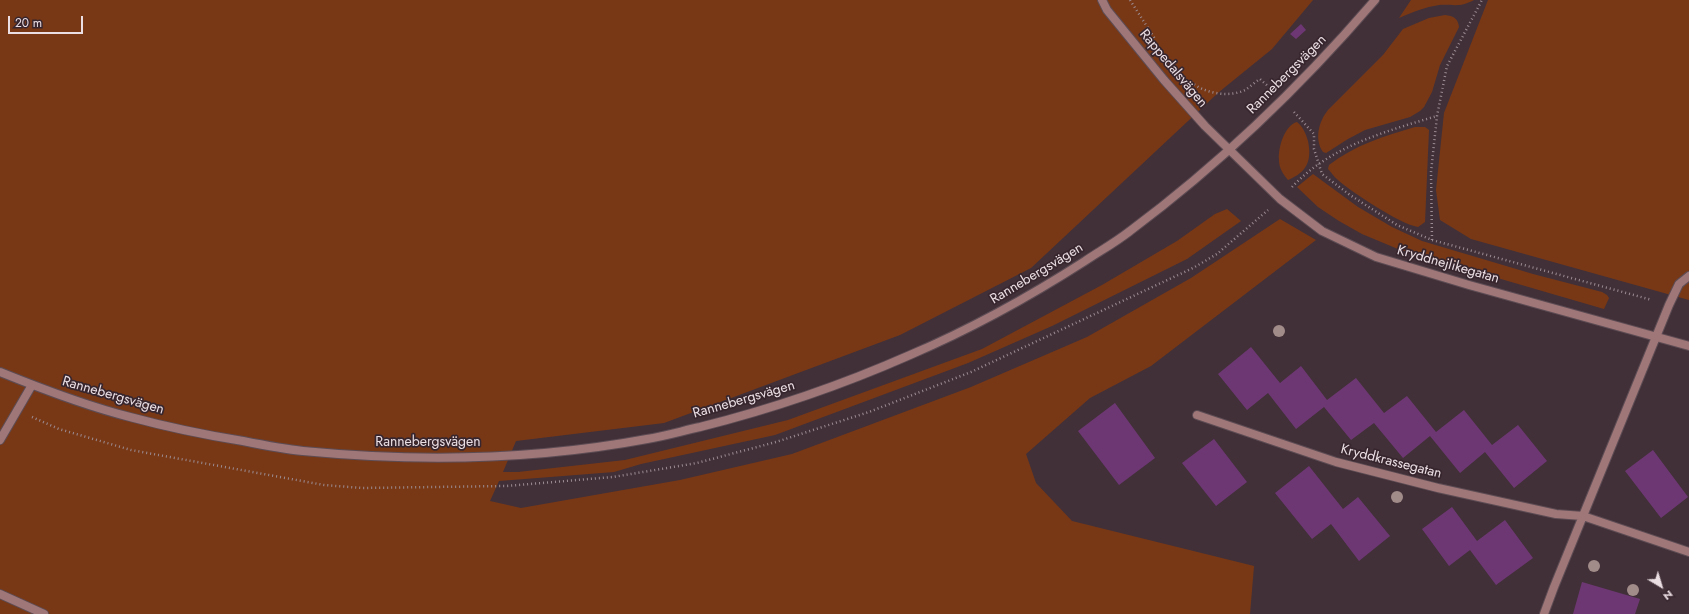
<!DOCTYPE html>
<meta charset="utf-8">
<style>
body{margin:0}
#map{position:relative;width:1689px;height:614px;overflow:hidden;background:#423038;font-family:Jost,sans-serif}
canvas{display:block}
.north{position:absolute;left:1641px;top:566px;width:40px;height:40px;-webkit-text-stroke:3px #38262e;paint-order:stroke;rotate:142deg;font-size:11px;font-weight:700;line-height:16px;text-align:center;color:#ebdfe4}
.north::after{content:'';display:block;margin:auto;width:14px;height:18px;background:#ebdfe4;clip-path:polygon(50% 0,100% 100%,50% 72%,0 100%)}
.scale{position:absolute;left:8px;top:16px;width:75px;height:18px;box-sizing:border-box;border:2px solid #ebdfe4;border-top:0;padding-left:5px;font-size:12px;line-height:14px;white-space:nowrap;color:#ebdfe4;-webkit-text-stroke:3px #38262e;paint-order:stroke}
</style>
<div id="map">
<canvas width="1689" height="614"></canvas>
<div class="north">N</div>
<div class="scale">20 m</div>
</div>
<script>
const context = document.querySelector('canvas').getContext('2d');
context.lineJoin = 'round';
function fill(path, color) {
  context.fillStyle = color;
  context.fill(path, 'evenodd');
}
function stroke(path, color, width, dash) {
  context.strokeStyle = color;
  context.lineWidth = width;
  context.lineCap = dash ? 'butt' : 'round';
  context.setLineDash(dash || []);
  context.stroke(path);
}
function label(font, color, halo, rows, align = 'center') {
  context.font = font + ' Jost,sans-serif';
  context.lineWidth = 3.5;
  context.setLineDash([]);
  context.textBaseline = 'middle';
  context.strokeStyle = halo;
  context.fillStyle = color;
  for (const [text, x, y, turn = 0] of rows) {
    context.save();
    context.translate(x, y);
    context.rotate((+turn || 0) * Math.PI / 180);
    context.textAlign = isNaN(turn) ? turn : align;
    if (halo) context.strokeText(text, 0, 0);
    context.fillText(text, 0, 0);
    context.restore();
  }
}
fill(new Path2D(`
 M0 0H1313L1272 49 1219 92 1031 268 900 335 664 423 516 441 503 472H518L625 460 788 420 982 349 1102 285 1177 241 1215 214 1227 209 1241 221 1187 259 1052 326 968 363 775 435 641 464 614 472 499 481 490 501 521 508 680 480 792 454 971 387 1087 337 1191 278 1280 219 1316 240 1151 366 1090 398 1026 454 1036 483 1072 521 1254 566 1250 614H0Z
 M1411 0H1474C1459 8 1454 4 1439 5 1425 7 1413 12 1399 18Z
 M1488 0H1689V300L1471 239 1440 220 1436 190 1444 113Z
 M1445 15C1453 16 1458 18 1459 27L1440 65 1432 92 1424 107 1420 111 1410 117 1365 130 1348 139 1326 153 1323 152C1314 139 1319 121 1328 110L1383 55 1403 29 1429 18Z
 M1297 122C1303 127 1306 134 1308 141 1312 161 1307 172 1288 180 1283 174 1279 168 1279 160 1278 147 1285 125 1297 122Z
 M1415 127H1425L1429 130 1425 222 1418 227C1400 224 1353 193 1338 180 1334 177 1331 172 1328 169L1329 165C1355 145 1384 136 1415 127Z
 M1313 174 1358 207 1392 227 1422 241 1533 274 1602 292 1607 295 1609 298 1604 309 1398 249 1362 234 1339 221 1318 207 1297 187Z`), '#793815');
fill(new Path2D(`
 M1301 24 1306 30 1296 39 1290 34Z
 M1251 347 1280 383 1301 366 1327 400 1356 378 1384 413 1407 396 1436 432 1464 410 1492 445 1518 425 1547 461 1514 488 1485 452 1460 473 1430 436 1403 458 1374 423 1351 440 1324 407 1296 429 1268 393 1247 410 1218 374Z
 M1115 403 1155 458 1119 485 1078 431Z
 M1214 439 1247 482 1216 506 1182 463Z
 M1653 450 1688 497 1661 518 1625 471Z
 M1309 466 1343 509 1358 497 1390 536 1359 561 1331 524 1312 539 1275 493Z
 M1452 507 1477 541 1505 520 1533 558 1496 585 1470 550 1449 566 1422 529Z
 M1582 582 1640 599 1635 614H1573Z`), '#6d3774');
const service = new Path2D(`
 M0 440 32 385
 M0 594 44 614`);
const minor = new Path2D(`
 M1102 0 1107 10 1164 80 1205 126 1280 199 1322 231 1376 257 1469 285 1689 346
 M0 372C42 389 86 406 130 417 167 427 205 435 243 441 263 445 283 449 303 451 417 462 535 460 647 439 665 436 682 431 700 427 772 409 842 385 910 355 971 329 1029 297 1085 261 1100 251 1116 242 1130 231 1220 164 1302 85 1375 0
 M1197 415 1336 462 1438 488 1556 514 1583 516 1689 552
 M1544 614 1554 587 1669 305 1679 284 1689 276`);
stroke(service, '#5d4c54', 10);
stroke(minor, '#5d4c54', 10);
stroke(new Path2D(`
 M1130 0 1155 39
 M1191 82C1204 93 1228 98 1245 90 1250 87 1255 82 1260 79L1270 88
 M1294 112 1314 134V149L1322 174 1350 195 1397 225 1432 240 1652 300
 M1292 187C1329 147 1386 131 1437 116
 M1432 240 1431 172 1437 116 1447 66 1482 0
 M32 417 59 429 131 450 324 485 362 488 506 486 613 477 697 463 776 442 869 412 971 372 1193 268 1217 254 1268 210`), '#9b8c93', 2.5, [1, 3]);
stroke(service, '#a07778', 8);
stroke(minor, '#a07778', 8);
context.fillStyle = '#a18c8a';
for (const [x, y] of [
 [1279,331],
 [1397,497],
 [1594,566],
 [1633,590]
]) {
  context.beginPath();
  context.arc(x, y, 6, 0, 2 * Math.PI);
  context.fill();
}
label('14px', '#ebdfe4', '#38262e', [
 ["Rappedalsvägen",1173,69,50],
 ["Rannebergsvägen",1287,75,-45],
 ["Kryddnejlikegatan",1448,265,16],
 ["Rannebergsvägen",1037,274,-31],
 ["Rannebergsvägen",113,396,16],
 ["Rannebergsvägen",744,400,-16],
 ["Rannebergsvägen",428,443],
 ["Kryddkrassegatan",1391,462,14]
]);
</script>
